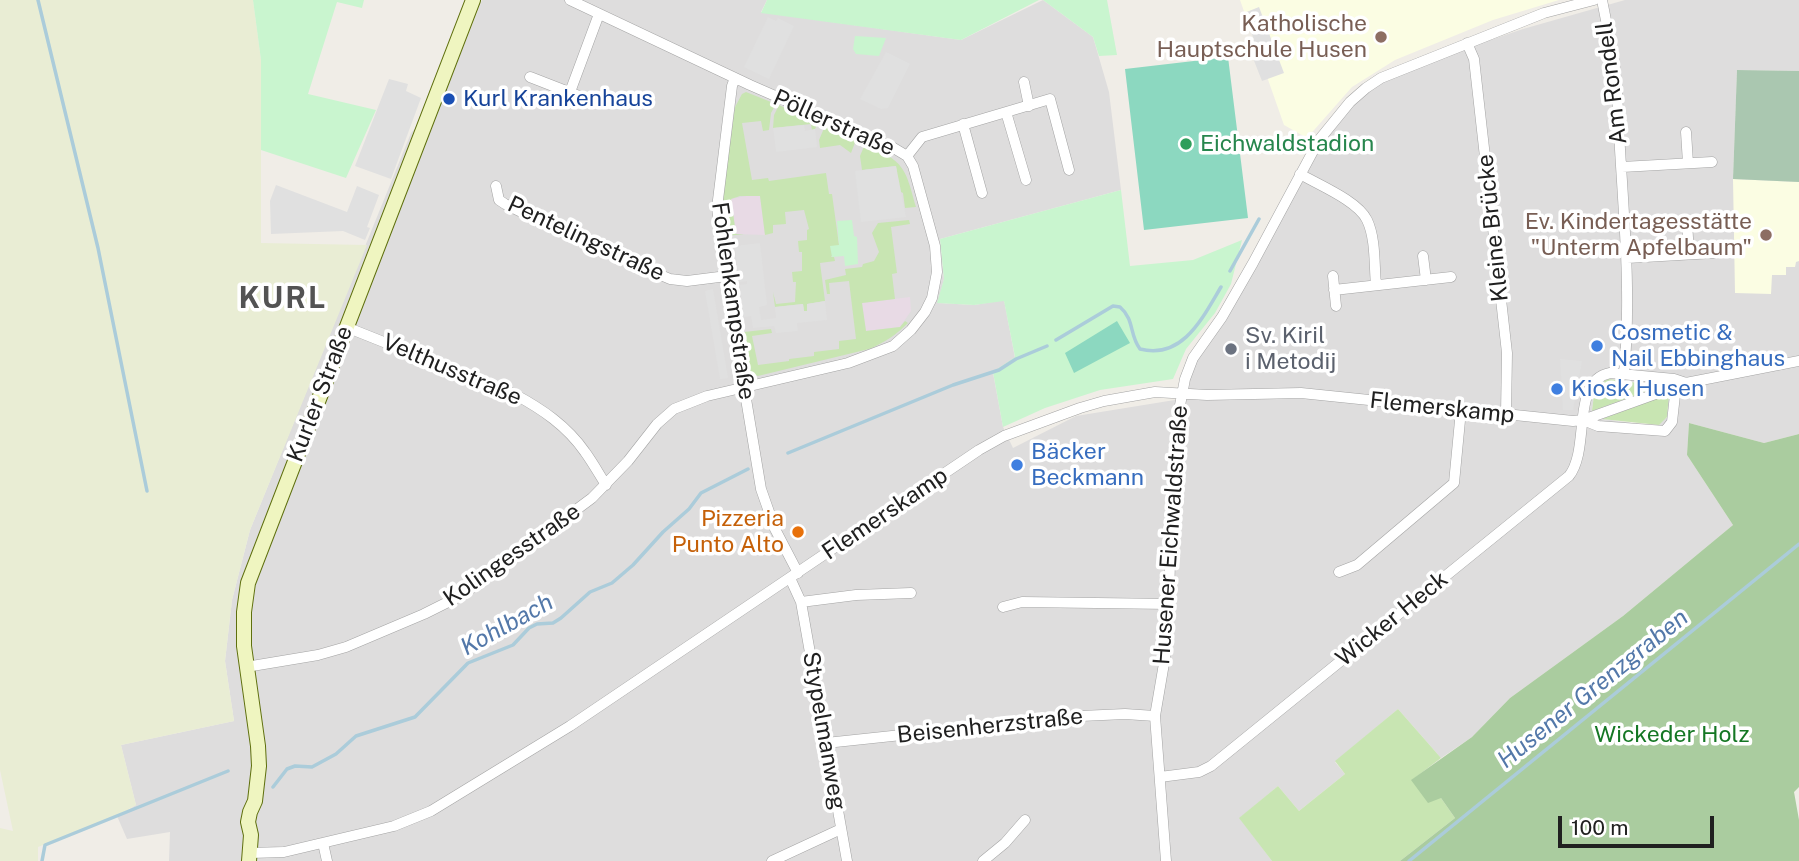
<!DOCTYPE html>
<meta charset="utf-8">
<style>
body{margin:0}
#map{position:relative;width:1799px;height:861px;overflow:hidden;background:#f0ede7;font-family:"Public Sans",sans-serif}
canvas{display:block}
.scale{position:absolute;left:1558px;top:816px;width:156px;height:32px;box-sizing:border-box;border:4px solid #202020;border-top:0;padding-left:9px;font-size:21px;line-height:24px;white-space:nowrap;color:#202020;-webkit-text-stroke:5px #fff;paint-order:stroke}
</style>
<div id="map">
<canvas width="1799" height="861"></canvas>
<div class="scale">100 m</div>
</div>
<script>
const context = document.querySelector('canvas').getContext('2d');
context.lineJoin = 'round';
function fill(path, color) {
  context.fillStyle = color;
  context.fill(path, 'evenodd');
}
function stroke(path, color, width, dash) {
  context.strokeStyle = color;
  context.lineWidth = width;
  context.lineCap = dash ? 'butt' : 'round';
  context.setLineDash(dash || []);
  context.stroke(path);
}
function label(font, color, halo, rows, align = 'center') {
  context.font = font + ' "Public Sans",sans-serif';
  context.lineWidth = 7;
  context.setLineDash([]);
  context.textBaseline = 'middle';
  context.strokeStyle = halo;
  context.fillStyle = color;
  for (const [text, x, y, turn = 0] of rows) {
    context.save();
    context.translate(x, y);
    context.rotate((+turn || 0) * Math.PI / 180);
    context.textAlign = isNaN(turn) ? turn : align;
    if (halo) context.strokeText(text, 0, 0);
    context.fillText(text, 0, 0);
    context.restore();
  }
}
fill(new Path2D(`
 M482 0H767L761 12 961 40 1043 0 1093 37 1109 92 1121 190 940 239 944 279 938 303 974 305 1004 300 1015 358 993 373 1003 427 1013 448 1076 416 1187 398 1186 379 1321 140 1367 89 1431 60 1523 29 1625 0H1799V71L1737 70 1733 179 1799 182V434L1764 443 1689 423 1687 455 1733 525 1623 616 1510 698 1472 737 1441 758 1398 709 1335 762 1345 774 1299 811 1278 786 1240 818 1272 861H169L170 832 127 839 117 816 136 805 121 745 234 721 225 661 232 600 250 530 411 133 444 96ZM1607 379 1659 385 1660 386 1592 411 1595 387ZM1668 395 1667 417 1654 426 1604 419Z`), '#dedddd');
fill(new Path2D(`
 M752 195 760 196 765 235 736 234 731 199Z
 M910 297 911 311 900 327 866 331 862 303Z`), '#e8dae5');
fill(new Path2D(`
 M1240 0H1559L1493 20 1395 60 1352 87 1307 138 1284 125Z
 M1733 179 1799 182V261L1796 262 1795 267H1786V275H1772L1771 294 1735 293Z`), '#fbfde3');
fill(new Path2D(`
 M0 0H253L261 60V243L367 245 250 530 232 600 225 661 234 721 121 745 136 805 117 816 38 847V861H0V828L13 831 0 770Z`), '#e9edd4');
fill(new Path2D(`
 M746 92 776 104 771 113 769 130 763 131 761 121 742 123 752 180 768 178 769 181 826 173 829 194H832L839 245 831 257H834L835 261 820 263 825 301 807 304V311H804L803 304 775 307 773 292 776 304 795 302 796 282H793L792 272 802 271V252H799L798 241 807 240V230L809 229 804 210 785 212 786 224 773 225V233L765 235 760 196H740L731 199 736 234H744L728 236 726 215H723L722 201 735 107 742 94Z
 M779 105 818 123 815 129 812 130 811 124 773 128 774 115Z
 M825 126 856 140 851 153 840 145 820 148 819 140Z
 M865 144C904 162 905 166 916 207L905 208 903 193 899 191 896 166 862 170 860 156Z
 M909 220 910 224 891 227 897 273 892 274 895 299 862 303 866 331 900 327 905 321 908 323C896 335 884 343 869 349L758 376 751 374 744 332 771 329 772 333 752 336 758 365 789 361V359L814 356V352L839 349V341L856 339 849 281 829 283 830 294H827L825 280 846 275 845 269 862 267 863 264 874 261 879 252 872 233 878 223Z
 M1608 379 1661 386 1592 411 1595 387Z
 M1669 394 1667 417 1659 425 1602 419Z
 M1398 709 1441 758 1412 780 1441 798 1455 818 1400 861H1272L1239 818 1278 786 1299 811 1345 774 1335 761Z`), '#c8e5b2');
fill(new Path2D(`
 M1689 423 1764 443 1799 434V787L1794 792 1799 820V861H1400L1455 818 1441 798 1428 803 1411 780 1472 737 1510 698 1623 616 1733 525 1687 455Z`), '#aacc9f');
fill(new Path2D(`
 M1737 70 1799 71V182L1733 179Z`), '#aac7b0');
fill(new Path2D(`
 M253 0H364L362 8 337 2 308 94 376 110 346 178 261 150V60Z
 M767 0H1039L961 40 761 13Z
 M1043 0H1107L1117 55 1099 56 1093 37Z
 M855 36 886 38 879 56 856 54 853 49Z
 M1121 190 1130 266 1193 260 1242 240 1231 284 1215 313 1186 349 1173 379 1100 390 1045 408 1003 427 993 372 1015 357 1004 301 974 305 937 303 944 279 940 239Z
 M852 220 854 236 857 237 858 264 845 266 844 256 832 257 830 246 839 245 837 221Z`), '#c9f5cf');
fill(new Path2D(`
 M1228 57 1248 218 1144 230 1125 69Z
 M1117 321 1130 343 1074 373 1065 353Z`), '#8cd8c0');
fill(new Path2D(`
 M1259 7 1284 73 1262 81 1247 43 1254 40 1244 13Z
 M768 17 776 21 778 18 794 26 769 79 744 67Z
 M886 52 910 64 888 108 881 109 860 99Z
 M389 79 408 84 406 91 421 98 391 179 355 166Z
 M804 125 805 131 815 129 817 147 776 152 773 128Z
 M896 166 906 217 861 222 855 171Z
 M276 185 347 212 357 186 379 195 367 227 370 228 365 240 343 231 271 234 270 201Z
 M760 243 767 305 759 307 761 320 776 318 775 307 803 304 804 311H807V304L825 301 827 320 797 323 798 331 776 333 774 326 753 328 751 316 743 317 740 285 747 284V281L739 282 735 246Z
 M713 289 728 378 720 379 705 291Z
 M1560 359 1582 361 1573 410H1563Z`), '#e0e0e0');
stroke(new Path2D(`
 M38 0 98 248 147 491
 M1230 271 1259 219
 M1056 340 1113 306 1120 307C1135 320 1129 335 1140 349 1183 360 1203 317 1221 287
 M788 453 953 385 999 370 1016 359 1047 346
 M273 787 287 769 295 766 312 767 336 754 356 736 415 717 468 663 513 645 529 628 537 624 553 623 561 618 590 592 612 583 633 565 663 532 689 509 701 493 748 469
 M42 861 45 845 228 771
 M1409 861 1799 544`), '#abccda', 3.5);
const minor = new Path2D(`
 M1602 0 1614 61 1617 88C1620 184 1633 279 1624 374
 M1467 43 1474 59 1507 353 1506 414
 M530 77 584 98
 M735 78 732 86 717 208 734 327 761 489 775 529 798 573
 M1024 82 1029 106
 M570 92 599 14
 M1006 112 1026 180
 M963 124 982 193
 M1686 132 1688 163
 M907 156 922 137 1050 99 1069 170
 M1622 167 1712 162
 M1300 174C1319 185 1358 201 1367 220 1376 239 1374 265 1376 285
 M496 186 499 200 505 204 583 242 670 279 687 281 727 276
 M1687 222 1689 254
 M1423 256 1426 280
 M1627 258 1714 253
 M1333 276 1336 306
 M1334 290 1451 277
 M346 327 514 394C542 409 567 426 585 452 593 463 599 474 606 485
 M1583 420 1598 426 1665 431 1672 422 1676 386
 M1339 572 1357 565 1454 483 1461 410
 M790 578 801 602 847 861
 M801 602 856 595 911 593
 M1003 607 1022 602 1170 604
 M246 667 318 655 346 647 424 614 462 595 592 498 628 461 657 424 674 409 707 396 848 363 893 346 911 330 925 312 932 298 937 272 935 246 913 166 907 156 892 147 750 85 570 0
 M826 743 1081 716 1125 714 1155 716
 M1160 777 1199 772 1211 766 1569 476C1591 448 1570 381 1610 373L1674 379 1686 383
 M323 843 327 861
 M250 853 284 852 394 826 431 811 570 726 979 450 1004 436 1080 408 1104 401 1155 392 1207 395 1301 393 1573 421 1583 420 1686 383 1799 361
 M772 861 841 829
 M983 861 1005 843 1025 820
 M1166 861 1155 716 1168 640 1171 521 1177 421 1185 379 1193 358 1222 317 1253 263 1319 140 1350 102 1366 88 1381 78 1544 13 1594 0`);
const secondary = new Path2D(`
 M249 861 251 835 248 822 250 812 255 801 259 766 258 746 244 646V612L248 583 473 0`);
stroke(minor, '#a4a4a4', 11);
stroke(secondary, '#5f700e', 16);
stroke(minor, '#fff', 10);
stroke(secondary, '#eff5c0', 14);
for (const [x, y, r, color] of [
 [1381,37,7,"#8d6e63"],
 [449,99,7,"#1a4fb4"],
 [1186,144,7,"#2e9e5b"],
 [1766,235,7,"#8d6e63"],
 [1597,346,7,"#3f7fe0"],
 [1231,349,7,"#6b7280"],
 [1557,389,7,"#3f7fe0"],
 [1017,465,7,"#3f7fe0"],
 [798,532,7,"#e8710a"]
]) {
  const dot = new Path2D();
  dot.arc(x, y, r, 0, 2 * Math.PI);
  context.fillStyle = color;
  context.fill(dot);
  stroke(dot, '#fff', 2.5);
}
label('23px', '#785e54', '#fff', [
 ["Katholische",1367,24],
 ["Hauptschule Husen",1367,50],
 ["Ev. Kindertagesstätte",1752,222],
 ["\"Unterm Apfelbaum\"",1752,248]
], 'right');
label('23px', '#202020', '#fff', [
 ["Am Rondell",1612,83,-97],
 ["Pöllerstraße",834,123,24],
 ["Kleine Brücke",1493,228,-96],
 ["Pentelingstraße",586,239,25],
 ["Fohlenkampstraße",733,301,82],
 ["Velthusstraße",452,370,23],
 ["Kurler Straße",320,394,-69],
 ["Flemerskamp",1442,408,6],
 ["Flemerskamp",885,514,-34],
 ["Husener Eichwaldstraße",1171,535,-86],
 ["Kolingesstraße",512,555,-35],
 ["Wicker Heck",1392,619,-39],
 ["Beisenherzstraße",990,726,-6],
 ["Stypelmanweg",824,731,80]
]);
label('23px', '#164399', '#fff', [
 ["Kurl Krankenhaus",463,99]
], 'left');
label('23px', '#27864d', '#fff', [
 ["Eichwaldstadion",1200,144]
], 'left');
label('23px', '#366cbe', '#fff', [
 ["Cosmetic &",1611,333],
 ["Nail Ebbinghaus",1611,359],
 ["Kiosk Husen",1571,389],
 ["Bäcker",1031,452],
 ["Beckmann",1031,478]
], 'left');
label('23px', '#5b616d', '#fff', [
 ["Sv. Kiril",1245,336],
 ["i Metodij",1245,362]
], 'left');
label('23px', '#c56008', '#fff', [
 ["Pizzeria",784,519],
 ["Punto Alto",784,545]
], 'right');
label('23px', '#157724', '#fff', [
 ["Wickeder Holz",1672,735]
]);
label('italic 24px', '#5378a9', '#fff', [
 ["Kohlbach",507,625,-29],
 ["Husener Grenzgraben",1593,689,-39]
]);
context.letterSpacing = '2px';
label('bold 30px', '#535353', '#fff', [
 ["KURL",283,299]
]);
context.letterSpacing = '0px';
</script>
